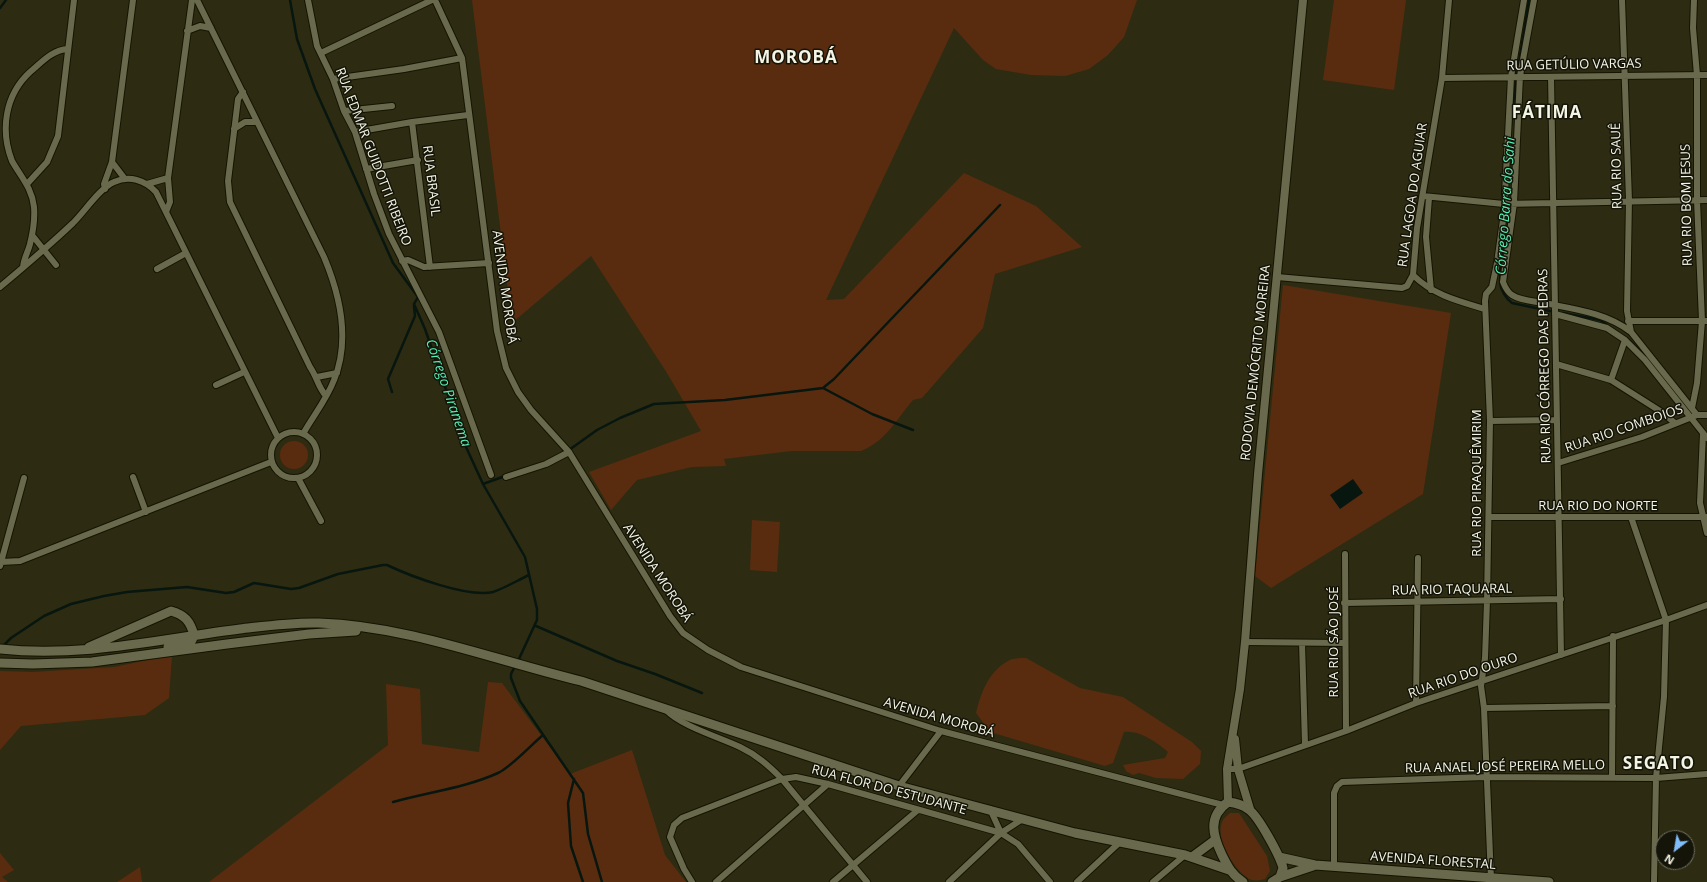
<!DOCTYPE html>
<meta charset="utf-8">
<style>
body{margin:0}
#map{position:relative;width:1707px;height:882px;overflow:hidden;background:#2d2c12;font-family:"Open Sans",sans-serif}
canvas{display:block}
.north{position:absolute;left:1655px;top:830px;width:40px;height:40px;box-sizing:border-box;background:#141409;border:1px solid #6e6e61;border-radius:50%;rotate:211deg;font-size:11px;font-weight:700;line-height:16px;text-align:center;color:#f4f5e5}
.north::after{content:'';display:block;margin:auto;width:14px;height:18px;background:#80bdfa;clip-path:polygon(50% 0,100% 100%,50% 72%,0 100%)}
</style>
<div id="map">
<canvas width="1707" height="882"></canvas>
<div class="north">N</div>
</div>
<script>
const context = document.querySelector('canvas').getContext('2d');
context.lineJoin = 'round';
function fill(path, color) {
  context.fillStyle = color;
  context.fill(path, 'evenodd');
}
function stroke(path, color, width, dash) {
  context.strokeStyle = color;
  context.lineWidth = width;
  context.lineCap = dash ? 'butt' : 'round';
  context.setLineDash(dash || []);
  context.stroke(path);
}
function label(font, color, halo, rows, align = 'center') {
  context.font = font + ' "Open Sans",sans-serif';
  context.lineWidth = 3;
  context.setLineDash([]);
  context.textBaseline = 'middle';
  context.strokeStyle = halo;
  context.fillStyle = color;
  for (const [text, x, y, turn = 0] of rows) {
    context.save();
    context.translate(x, y);
    context.rotate((+turn || 0) * Math.PI / 180);
    context.textAlign = isNaN(turn) ? turn : align;
    if (halo) context.strokeText(text, 0, 0);
    context.fillText(text, 0, 0);
    context.restore();
  }
}
fill(new Path2D(`
 M472 0H1137L1124 37 1108 55 1089 69 1065 76 1031 75 996 69 983 60 954 28 826 300 844 299 964 173 1036 206 1082 247 995 274 983 328 922 398 913 400C896 420 886 441 861 451H792L724 459 726 466 692 467 637 480 611 510 589 472 701 431 667 373 591 256 512 323Z
 M1334 0H1406L1394 90 1323 80Z
 M1283 285 1451 313 1423 494 1271 588 1255 576Z
 M280 455a14 14 0 1 1 28 0a14 14 0 1 1-28 0Z
 M752 520 780 522 777 572 750 570Z
 M172 655 169 698 145 715 21 726 0 750V671L32 672 114 667Z
 M1026 658 1080 688 1123 697 1192 742 1201 751 1200 764 1183 779 1156 778 1139 773 1133 775 1126 771 1123 765 1165 758 1168 752C1157 742 1139 730 1124 732L1113 763 1105 766 990 732 976 713C981 693 988 672 1008 661 1012 658 1020 658 1026 658Z
 M488 682 502 683 570 774 632 750 665 855 686 882H209L388 745 386 684 420 689 422 744 479 752Z
 M1230 813H1239L1267 856 1270 871 1265 879C1261 880 1256 881 1252 880 1236 875 1213 836 1223 820 1225 817 1228 815 1230 813Z
 M0 853 14 870 2 877 8 882H0Z
 M140 867 142 882H117Z`), '#592c0f');
fill(new Path2D(`
 M1353 479 1363 493 1340 509 1330 495Z`), '#081610');
stroke(new Path2D(`
 M290 0 297 39 315 89 393 263 418 297 414 304
 M0 8 6 0
 M1511 125 1514 95 1529 0
 M1502 246 1500 283C1501 290 1506 299 1512 303L1555 312
 M414 304 425 329 466 447 483 484 525 557 537 609V620L518 661
 M1563 313 1600 320 1616 331
 M1629 340 1642 353
 M823 388 872 414 913 430
 M392 392 388 379 415 316 414 306
 M569 450 597 430 620 418 654 404 725 400 823 388 834 379 1000 205
 M483 484 505 476
 M536 626 617 661 655 674 702 693
 M2 647 11 638 44 616 71 604 104 596 127 592 187 587 226 593 234 592 254 583 291 589 299 588 338 574 383 565H387C410 576 468 598 493 592 505 588 518 580 529 575
 M515 666 511 674V678L520 701 583 793 588 834 602 882
 M574 779 568 803 571 846 583 882
 M393 802C428 792 465 788 498 773 511 767 531 745 543 735`), '#081610', 2.5);
const minor = new Path2D(`
 M197 0 324 257C340 295 350 341 334 380 327 399 313 416 303 434
 M308 0 317 46 333 79 344 111 355 132 374 194 389 234 439 332 491 475
 M435 0 462 58 497 331 506 368 518 392 531 410 569 452 670 616 683 633 708 650 741 667 941 731 1223 805
 M1534 0 1520 76 1514 203 1503 282C1505 287 1507 292 1512 295 1521 301 1534 301 1544 303 1574 309 1607 313 1631 332L1697 415
 M1622 0 1629 200 1627 311 1631 332
 M187 31 200 26 211 28
 M321 53 432 0
 M1551 77 1561 655
 M1442 78 1707 75
 M333 79 404 69 462 58
 M243 92 238 99 228 181 230 202 310 367C317 377 318 387 326 396
 M344 111 392 106
 M412 122 430 267
 M234 129 245 122H257
 M355 132 412 122 468 115
 M112 162 125 179
 M366 169 418 160
 M27 184 47 162 58 136 74 0
 M147 184 168 178
 M105 189 104 184 112 162 133 0
 M1423 196 1504 204 1707 200
 M1429 198 1426 237 1431 290
 M166 212 170 202 168 178 192 0
 M32 235 56 265
 M402 261 408 260 424 267 489 263
 M23 267C24 258 28 252 30 244 33 232 35 219 34 207 32 188 21 177 12 161 0 130 5 95 30 72 42 62 52 50 68 49
 M157 269 186 253
 M1413 275C1433 295 1458 301 1485 309
 M1277 277 1402 288 1407 286 1413 275 1417 228 1442 78 1449 0
 M0 287C25 266 50 245 73 223 85 211 100 188 114 182 129 175 145 180 156 192L278 438
 M1555 314 1607 328 1625 340 1645 360 1707 438
 M1628 321H1707
 M1556 364 1611 380 1660 411 1675 423
 M317 377 337 373
 M1611 380 1625 340
 M216 385 244 372
 M1692 408 1697 383 1702 321 1697 200V75L1693 28 1694 0
 M1490 421 1557 420
 M271 455a23 23 0 1 1 46 0a23 23 0 1 1-46 0Z
 M1703 433 1700 503 1707 533
 M1558 463 1642 437 1697 415H1707
 M133 477 146 512
 M506 477 546 464 569 452
 M298 478 321 521
 M1489 517H1707
 M1631 517 1666 620 1664 697 1656 778 1654 882
 M1345 554 1346 731
 M1 562 20 561 271 462
 M0 566 24 478
 M1344 603 1561 599
 M1245 642 1344 643
 M1302 643 1305 744
 M1416 703 1418 558
 M1484 708 1613 706
 M666 710C681 726 719 737 740 747 757 755 769 766 782 779L867 882
 M1227 769H1238L1346 731 1416 703 1666 620 1707 605
 M1612 777 1613 636
 M899 786 941 731
 M990 809 1001 833
 M1334 867V793L1337 786 1342 782 1485 777 1656 778 1707 774
 M1491 879 1484 708 1481 686 1485 658 1487 601 1490 421 1485 301 1486 294 1492 287 1497 263 1504 213 1511 77 1524 0
 M692 882 684 869 670 837 674 825 682 818 782 779 796 777 828 784 1001 833 1018 844 1050 882
 M716 882 828 784
 M833 882 918 810
 M949 882 1001 833 1021 820
 M1077 882 1120 842
 M1153 882 1185 855`);
const tertiary = new Path2D(`
 M1235 739 1238 769 1250 809
 M1228 802 1227 769 1240 689 1245 642 1258 474 1303 0`);
const secondary = new Path2D(`
 M89 647 171 611C185 615 190 621 194 635L192 640 168 647
 M0 649C81 658 160 639 240 629 266 626 293 622 319 623 409 626 494 660 581 681L899 786 1075 833 1185 855 1229 870
 M0 663 33 664 92 662 227 644 309 634 356 631
 M1192 857 1215 840
 M1279 857 1315 865 1549 882
 M1280 877 1313 866
 M1243 882C1232 875 1228 867 1222 855 1213 836 1207 817 1228 802 1235 803 1242 804 1248 809 1258 815 1280 856 1283 868L1280 877 1272 882`);
stroke(minor, '#151400', 8);
stroke(tertiary, '#151400', 10);
stroke(secondary, '#151400', 11);
stroke(minor, '#69694d', 6);
stroke(tertiary, '#69694d', 8);
stroke(secondary, '#69694d', 9);
label('13px', '#f4f5e5', '#141409', [
 ["RUA GETÚLIO VARGAS",1574,65,-1],
 ["RUA EDMAR GUIDOTTI RIBEIRO",373,157,69],
 ["RUA RIO SAUÊ",1617,166,-91],
 ["RUA BRASIL",431,181,83],
 ["RUA LAGOA DO AGUIAR",1413,195,-82],
 ["RUA RIO BOM JESUS",1687,205,-91],
 ["AVENIDA MOROBÁ",504,287,82],
 ["RODOVIA DEMÓCRITO MOREIRA",1256,363,-84],
 ["RUA RIO CÓRREGO DAS PEDRAS",1545,366,-91],
 ["RUA RIO COMBOIOS",1624,429,-19],
 ["RUA RIO PIRAQUÊMIRIM",1477,483,-90],
 ["RUA RIO DO NORTE",1598,506],
 ["AVENIDA MOROBÁ",657,573,57],
 ["RUA RIO TAQUARAL",1452,590,-1],
 ["RUA RIO SÃO JOSÉ",1334,642,-90],
 ["RUA RIO DO OURO",1463,676,-19],
 ["AVENIDA MOROBÁ",939,718,16],
 ["RUA ANAEL JOSÉ PEREIRA MELLO",1505,767,-1],
 ["RUA FLOR DO ESTUDANTE",889,790,15],
 ["AVENIDA FLORESTAL",1433,861,4]
]);
label('italic 14px', '#56efb5', '#141409', [
 ["Córrego Barra do Sahi",1506,206,-86],
 ["Córrego Piranema",448,393,71]
]);
context.letterSpacing = '1px';
label('bold 17px', '#f4f5e5', '#141409', [
 ["MOROBÁ",796,58],
 ["FÁTIMA",1547,113],
 ["SEGATO",1659,764]
]);
context.letterSpacing = '0px';
</script>
